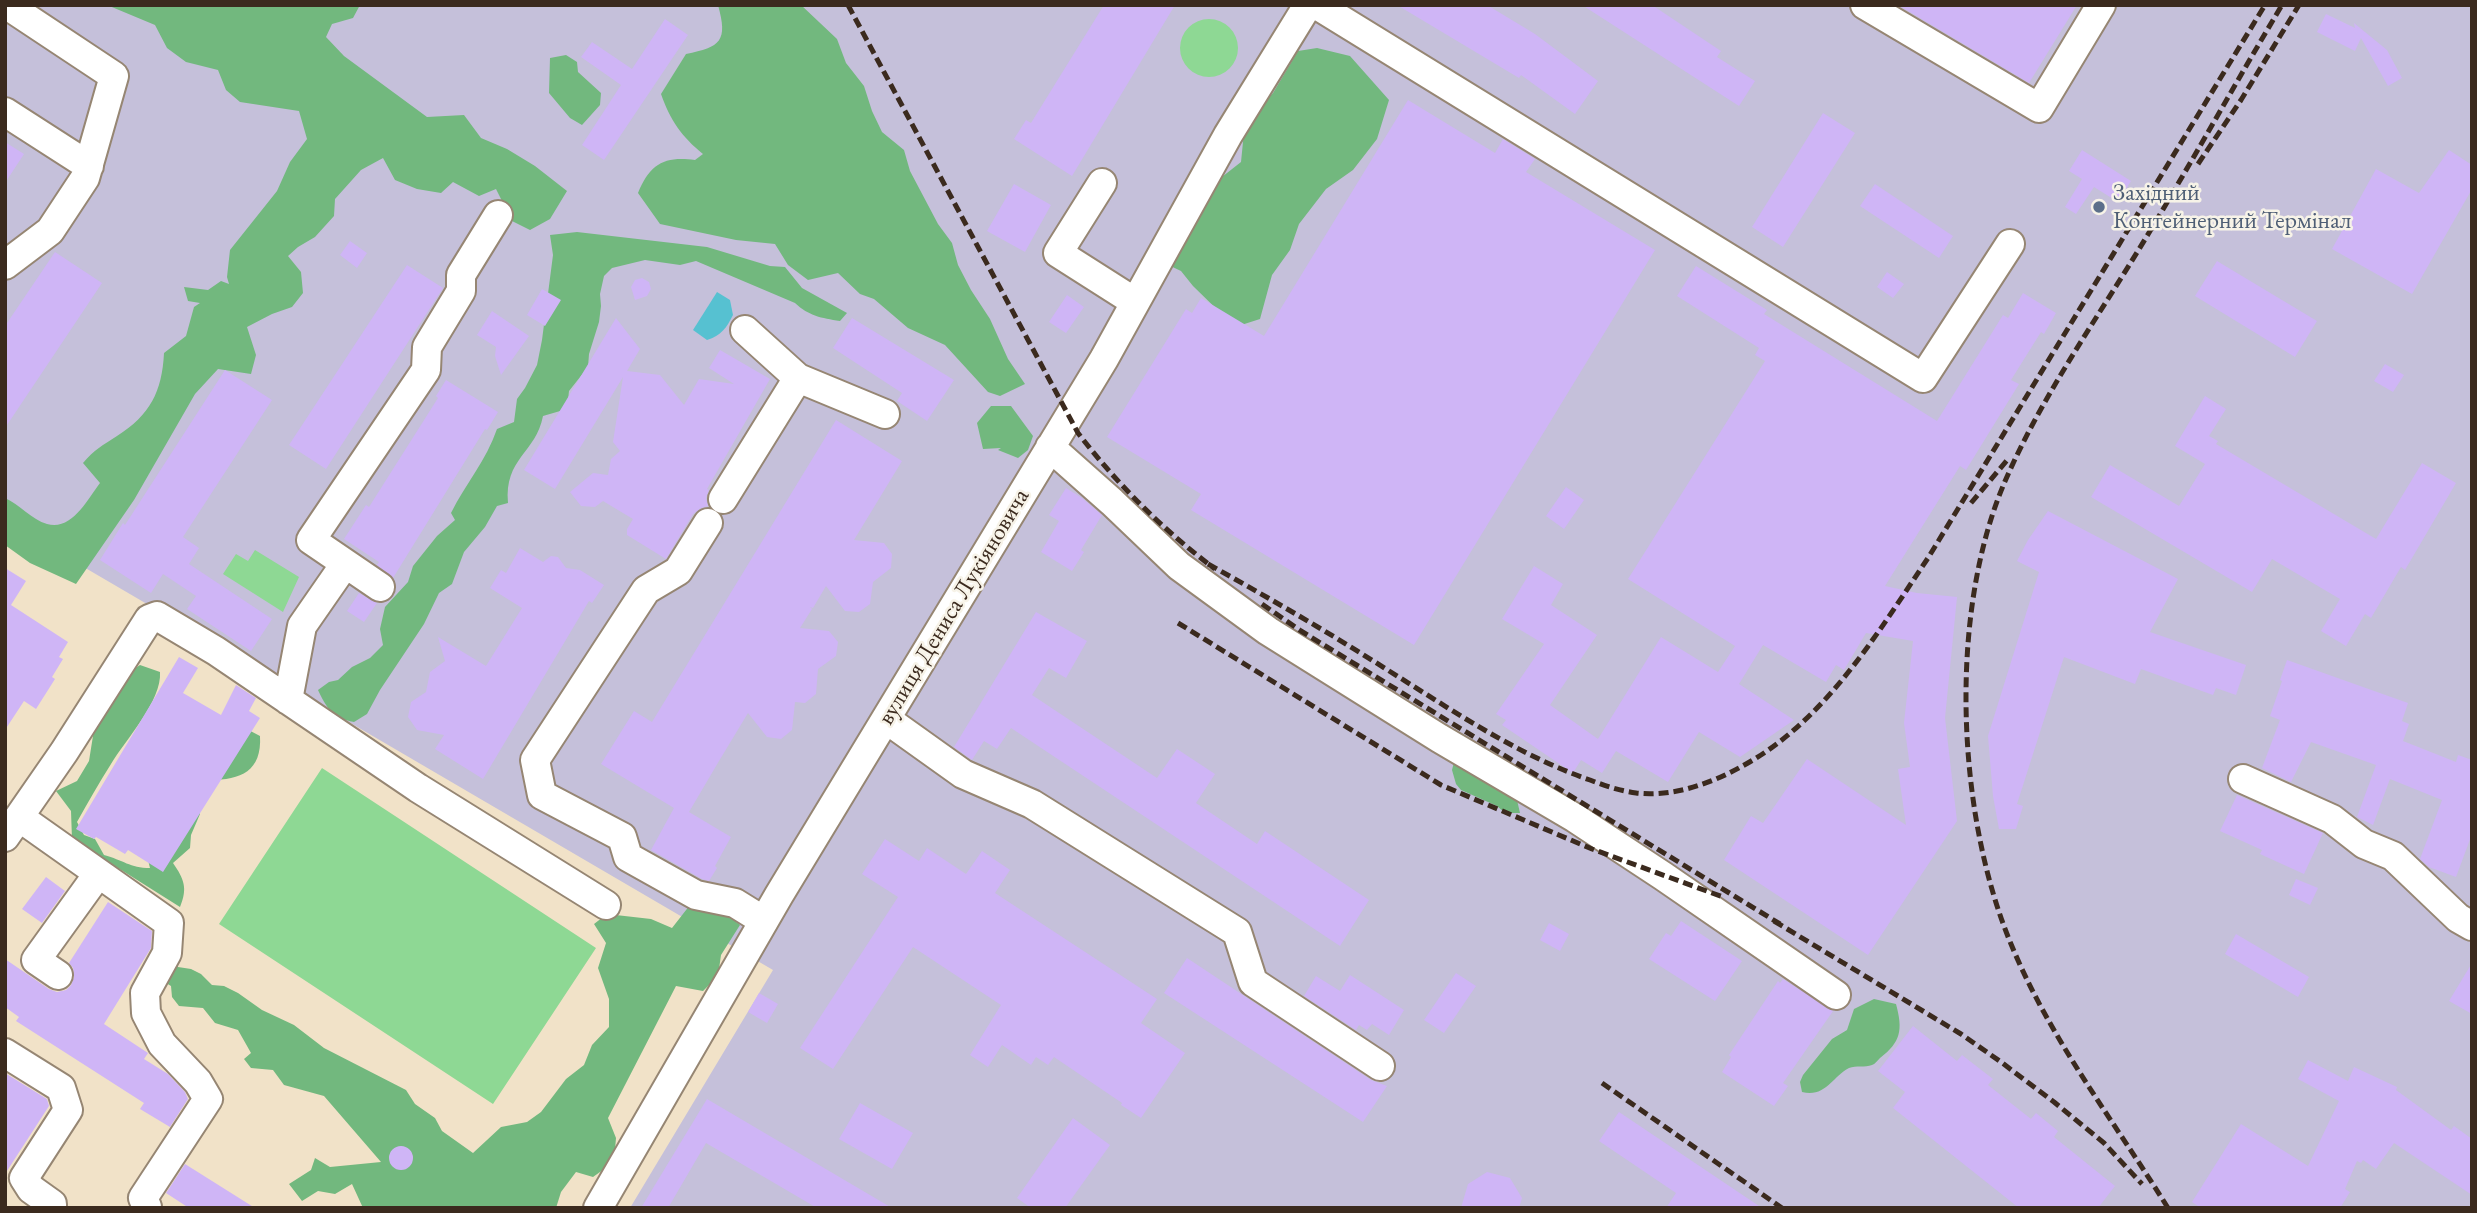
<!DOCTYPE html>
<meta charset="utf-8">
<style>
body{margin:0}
#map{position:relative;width:2477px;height:1213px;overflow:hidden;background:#f1e2c8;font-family:"EB Garamond",serif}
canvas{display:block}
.frame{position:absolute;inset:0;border:7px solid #3b2a1e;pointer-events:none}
</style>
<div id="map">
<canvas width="2477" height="1213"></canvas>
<div class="frame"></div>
</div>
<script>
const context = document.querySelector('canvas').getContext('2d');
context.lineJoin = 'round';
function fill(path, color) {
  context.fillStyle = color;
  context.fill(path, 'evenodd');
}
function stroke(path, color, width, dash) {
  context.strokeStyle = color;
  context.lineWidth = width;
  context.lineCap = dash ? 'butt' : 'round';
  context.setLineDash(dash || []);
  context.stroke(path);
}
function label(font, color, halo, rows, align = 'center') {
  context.font = font + ' "EB Garamond",serif';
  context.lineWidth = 5;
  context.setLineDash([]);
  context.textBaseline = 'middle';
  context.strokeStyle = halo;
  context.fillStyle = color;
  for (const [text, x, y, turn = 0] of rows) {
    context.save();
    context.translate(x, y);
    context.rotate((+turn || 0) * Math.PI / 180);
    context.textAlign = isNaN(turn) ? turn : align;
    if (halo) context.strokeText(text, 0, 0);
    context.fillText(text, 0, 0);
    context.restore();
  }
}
fill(new Path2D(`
 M5 5H2472V1208H630L773 970 5 521Z`), '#c5c0da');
fill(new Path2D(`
 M1180 48a29 29 0 1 1 58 0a29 29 0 1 1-58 0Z
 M255 550 299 577 283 612 223 574 236 554 248 561Z
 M322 768 596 948 493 1104 219 924Z`), '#8ed894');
fill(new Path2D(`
 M107 5H360L353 18 332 24 326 37 344 56 427 117 464 115 481 138 507 149 535 166 567 191 550 219 530 230 512 221 496 189 479 196 453 182 441 193 417 189 395 180 383 158 361 170 335 199 334 216 315 237 298 247 288 256 301 272 303 293 292 307 272 314 247 327 256 355 251 374 218 369 195 394 134 500 76 584 30 563 5 545V498C19 504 32 520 47 524 72 531 87 500 100 483L83 463C94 450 103 445 117 436 150 415 162 392 164 353L186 336 194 307 200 303 188 301 184 287 208 290 221 281 229 284 227 277 230 250 277 191 290 162 307 139 299 111 240 102 226 90 218 70 186 62 167 48 155 25Z
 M718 5H801L837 39 846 63 864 86 872 111 882 132 904 150 910 171 938 224 952 243 958 265 971 290 990 319 1008 359 1025 384 1000 396 988 392 945 345 908 328 874 299 860 294 838 273 808 280 788 265 775 244 736 240 660 224 638 193C650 164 664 156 695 160L703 154C682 137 670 120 661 94L686 54C721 47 728 41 718 5Z
 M1317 48 1350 56 1389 100 1377 139 1353 170 1326 189 1299 224 1290 250 1272 275 1260 319 1235 327 1193 286 1181 271 1164 263 1199 195 1241 162 1245 122 1273 93 1298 51Z
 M566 55 577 62 578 72 601 93 600 105 582 125 570 118 549 93 550 58Z
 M577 232 707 247 770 266 785 267 802 288 847 313 840 321C821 318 809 316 795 303L696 261 680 265 645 260 612 268 604 276 600 294 601 306 599 322 589 354 588 367 569 391 567 409 543 416C536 453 504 458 508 503L497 506 485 527 464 552 452 584 439 593 424 624 380 690 367 714 354 722C333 718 327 709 318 690L329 682 338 680 352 667 370 658 383 645 380 629 385 607 408 582 413 566 437 536 455 520 451 513C466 483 486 461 497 429L514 422 517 399 525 388 537 365 542 340 553 255 550 235Z
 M991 406H1011L1033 436 1028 450 1018 458 998 450 1001 448 983 449 977 423Z
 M140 665 160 672C162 701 126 739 111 764 99 783 88 802 77 822L84 835 95 839 104 855C123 860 130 868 150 868L147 856 197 798 200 814 191 835 190 848 173 863C184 879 188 888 180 907L72 839 71 811 56 791 77 781 89 761 96 717 122 677Z
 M241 726 260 736C262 771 241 780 210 780Z
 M1455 758 1517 800 1520 813H1505L1497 806 1461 790 1456 784 1452 770Z
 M690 905 726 914 740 925 721 955 718 976 703 991 676 986 608 1118 616 1138 614 1162 593 1177 576 1172 561 1192 556 1208H363L352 1184 335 1194 318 1191 302 1201 289 1184 311 1170 315 1158 330 1167 381 1162 324 1096 284 1085 273 1070 251 1068 244 1059 251 1053 238 1030 215 1023 203 1008 179 1006 172 997 171 986 153 975 171 954 178 967 191 969 201 974 212 985 224 986 238 993 262 1010 294 1025 324 1048 406 1090 415 1104 435 1118 442 1131 473 1153 501 1127 527 1122 541 1112 566 1079 584 1065 592 1045 609 1027V999L598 968 606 943 594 924 607 914 651 919 672 928Z
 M1874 999 1896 1004C1903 1030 1901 1042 1880 1058 1877 1061 1875 1064 1872 1065 1865 1068 1856 1065 1849 1068 1832 1077 1825 1098 1802 1092L1800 1082 1803 1075 1832 1039 1847 1030 1854 1009Z`), '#72b87e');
fill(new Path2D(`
 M717 292 730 300 733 315C727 327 721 336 707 340L693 330Z`), '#56c1d1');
fill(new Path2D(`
 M1104 5H1175L1072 176 1014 139 1026 120 1031 123Z
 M1397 5H1487L1535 34 1598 81 1575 114 1521 75 1519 78Z
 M1582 5H1652L1721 51 1717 57 1755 81 1739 106Z
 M1898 5H2077L2029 83Z
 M2326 14 2355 28 2354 23 2387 50 2402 78 2388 86 2361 38 2355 51 2317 32Z
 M665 19 688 35 604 160 582 145 621 85 581 57 592 42 632 69Z
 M1408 100 1495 153 1503 139 1535 159 1526 172 1655 250 1414 645 1191 510 1201 494 1107 437 1186 309 1192 313 1201 298 1264 336Z
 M1823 113 1855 133 1783 247 1752 227Z
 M5 142 24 154 5 183Z
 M2082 150 2131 181 2118 202 2094 187 2076 214 2065 207 2082 179 2069 171Z
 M2449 150 2472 165V189L2412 294 2332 249 2376 169 2419 193Z
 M1014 184 1051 205 1025 252 987 231Z
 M1875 184 1953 236 1939 258 1860 206Z
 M350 241 367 253 357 268 340 255Z
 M55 252 102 283 5 428V326Z
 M2217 261 2317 321 2295 357 2195 296Z
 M407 265 443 288 326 469 289 445Z
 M1696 266 1767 310 1764 314 1937 421 2003 315 2008 318 2023 293 2056 313 2044 334 2041 332 2011 380 2019 384 1966 470 1960 466 1885 586 1917 593 1957 597 1945 718 1957 821 1868 955 1724 860 1751 816 1763 823 1807 759 1906 825 1898 769 1910 767 1904 723 1913 641 1866 633 1844 670 1836 665 1826 682 1763 645 1739 684 1794 720 1740 757 1699 732 1668 782 1616 751 1602 773 1581 760 1573 773 1502 725 1506 720 1496 714 1544 644 1502 619 1534 566 1563 584 1551 605 1597 635 1550 705 1598 739 1661 637 1718 672 1735 646 1628 579 1765 361 1755 355 1759 348 1677 296Z
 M1887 272 1904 284 1893 298 1877 287Z
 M642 278 649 282 651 289 647 296 635 300 631 287 635 280Z
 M542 289 561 300 545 326 527 315Z
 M1067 295 1084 307 1066 333 1049 322Z
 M492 311 529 336 501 375 495 356 496 347 477 335Z
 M616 318 640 349 627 371 660 375 684 405 699 379 734 384 709 368 720 350 770 379 707 489 709 490 706 498 708 506 701 508 693 514 666 559 627 535V529L633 519 603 501 595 507 581 506 570 492 593 473 608 475 611 459 620 451 613 442 623 377 555 489 524 470Z
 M852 318 954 380 927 421 897 401 902 393 833 348Z
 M2385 364 2404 375 2393 392 2374 381Z
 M225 370 272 400 183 537 199 548 189 564 272 619 251 651 187 609 196 596 163 574 151 593 100 560 123 523 125 525Z
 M446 380 498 412 487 430 485 429 393 578 377 565 379 562 344 539 366 505 369 507 438 398 436 396Z
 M2205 396 2226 409 2209 436 2218 441 2216 444 2376 539 2422 463 2456 483 2405 570 2401 567 2371 618 2365 614 2346 646 2321 631 2340 599 2272 559 2252 592 2091 497 2110 465 2179 506 2205 464 2175 446Z
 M836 420 902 461 854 540 884 543 892 554 891 568 873 582 870 604 859 612 845 611 826 586 813 608 810 607 812 609 800 628 829 631 838 642 836 656 818 669 816 694 805 703 795 702 792 730 781 739 767 737 748 713 719 761 689 812 731 837 715 866 717 868 709 881 702 879 651 850 674 808 601 764 634 711 652 722Z
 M1566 487 1584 500 1564 529 1546 516Z
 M1066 488 1082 498 1102 515 1081 550 1084 552 1072 571 1041 552 1059 521 1049 515Z
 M2048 511 2178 579 2150 632 2246 665 2236 695 2216 688 2213 695 2141 669 2135 684 2064 657 2017 804 2023 806 2016 829H1999L1993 796 1988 736 2039 572 2017 561 2028 540Z
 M520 548 543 562 551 556 558 557 566 568 580 570 604 585 592 603 589 601 483 779 435 749 444 735 417 730 408 717 411 702 426 692 430 672 445 661 438 637 486 666 522 608 490 588 501 570 506 573Z
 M5 568 26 581 11 605 68 642 59 657 63 659 52 677 55 679 36 709 24 701 5 730Z
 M359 593 377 603 364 622 347 611Z
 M1036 612 1087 641 1066 678 1049 668 1032 695 1157 778 1177 749 1215 774 1196 803 1257 844 1265 831 1369 900 1340 946 1011 728 997 749 984 741 972 760 954 747Z
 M179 657 198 668 183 693 221 715 236 685 256 698 249 711 260 718 163 872 128 850 125 854 96 837 94 839 76 829Z
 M2287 660 2408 703 2402 721 2409 724 2403 741 2456 762 2458 755 2472 760V834L2456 877 2429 867 2420 859 2442 800 2390 779 2373 825 2357 817 2376 765 2311 742 2291 782 2262 768 2280 720 2270 716 2282 681 2280 680Z
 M2237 795 2323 833 2304 874 2260 854 2262 850 2220 831Z
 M885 839 919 861 927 848 966 874 982 851 1010 870 995 893 1157 999 1141 1023 1185 1053 1141 1118 1121 1105 1122 1103 1054 1057 1048 1065 1036 1057 1031 1065 1002 1045 988 1067 970 1055 1001 1005 913 947 833 1069 800 1048 898 897 862 874Z
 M46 877 65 891 42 923 22 909Z
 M2296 879 2318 888 2310 905 2289 895Z
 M108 902 152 931 151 948 104 1024 148 1053 144 1059 168 1074 185 1092 188 1099 170 1127 140 1109 144 1103 16 1021 19 1017 5 1007V959L49 989 57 992 66 990 71 985 74 977 73 968 69 963Z
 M1681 921 1742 961 1715 1001 1649 959 1666 933 1671 936Z
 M1549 923 1569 934 1560 951 1540 940Z
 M2236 934 2309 977 2298 997 2225 954Z
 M1187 958 1371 1080 1387 1086 1363 1122 1164 993Z
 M2472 963V1014L2449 1001Z
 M1456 973 1476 986 1444 1033 1424 1020Z
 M1350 975 1404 1010 1389 1035 1372 1024 1367 1030 1359 1025 1356 1030 1304 996 1316 976 1340 991Z
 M1783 979 1833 1011 1783 1083 1788 1086 1774 1106 1722 1072 1731 1057 1729 1055 1778 981 1780 983Z
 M759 993 778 1004 767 1023 748 1012Z
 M1913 1026 1957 1061 1962 1055 1993 1079 1988 1085 2031 1119 2036 1113 2058 1131 2054 1137 2115 1186 2098 1208H2019L1893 1108 1905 1092 1878 1071Z
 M2308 1060 2348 1081 2354 1067 2397 1087 2396 1090 2451 1130 2454 1126 2472 1139V1195L2394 1143 2376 1169 2363 1160 2361 1163 2357 1161 2345 1189 2350 1192 2340 1208H2201L2192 1202 2241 1124 2308 1166 2339 1101 2298 1079Z
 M5 1073 47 1099 49 1106 5 1174Z
 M707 1099 892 1208H817L706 1143 668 1208H641Z
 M860 1103 913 1133 892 1169 839 1139Z
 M1619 1112 1762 1208H1666L1676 1193 1599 1141Z
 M1073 1118 1110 1145 1065 1208H1031L1017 1198Z
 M389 1158a12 12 0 1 1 24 0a12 12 0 1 1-24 0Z
 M185 1164 255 1208H189L166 1193Z
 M1487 1172 1510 1178 1522 1198 1519 1208H1461L1468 1184Z`), '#cfb5f6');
const minor = new Path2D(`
 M1317 5 1923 378 2010 244
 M1865 5 2039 108 2101 5
 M5 112 89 166
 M1102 183 1058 253 1135 302
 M5 265 50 231 85 178 114 76 7 5
 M745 330 798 378 885 414
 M1050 447 1112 502 1179 566 1268 631 1439 738 1575 818 1663 876 1836 995
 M723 499 798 378
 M708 523 678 571 646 590 535 760 542 795 622 837 628 857 696 895 735 903 764 921
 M380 587 311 540 426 370 427 347 461 291V275L498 215
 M288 700 302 626 345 564
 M886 719 963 774 1032 804 1237 932 1253 982 1380 1066
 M2243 779 2332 819 2364 844 2393 856 2458 918 2472 926
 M19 817 169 923 167 953 145 993 146 1013 162 1044 198 1082 208 1099 143 1198 147 1207
 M5 837 64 752 149 619 157 616 216 651 418 788 606 905
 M58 975 36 960 98 874
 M5 1053 61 1088 68 1110 24 1178 31 1189 52 1204V1208
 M598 1208 779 895 1104 359 1228 135 1308 5`);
stroke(minor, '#968673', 32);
stroke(minor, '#fff', 28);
stroke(new Path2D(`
 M848 5 1078 433C1117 484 1163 530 1215 569
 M2198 164 2241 100 2299 5
 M1971 503 2009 458
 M1208 564C1269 598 1328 632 1386 669 1452 710 1517 755 1590 780 1605 786 1621 791 1636 793 1680 798 1725 778 1761 755 1833 708 1881 628 1928 558L2265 5
 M1262 604 1301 631 1780 924
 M1178 623 1441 785 1592 849 1723 897
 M1774 921 1961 1034 2001 1062 2054 1102 2104 1143 2142 1184
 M1602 1083 1782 1208
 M2168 1208C2114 1121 2050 1039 2011 944 1956 812 1948 611 2006 479 2043 394 2099 316 2147 236 2193 160 2236 82 2282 5`), '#3b2a1e', 5, [10, 5]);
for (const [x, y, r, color] of [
 [2099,207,7,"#5c6f8a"]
]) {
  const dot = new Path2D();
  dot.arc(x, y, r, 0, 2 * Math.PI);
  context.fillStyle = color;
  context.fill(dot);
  stroke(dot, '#f7f3e8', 2.5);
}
label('24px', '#4e5e75', '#f7f3e8', [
 ["Західний",2113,193],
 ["Контейнерний Термінал",2113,221]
], 'left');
label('24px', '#3b2a1e', '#f7f3e8', [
 ["вулиця Дениса Лукіяновича",954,607,-59]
]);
</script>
